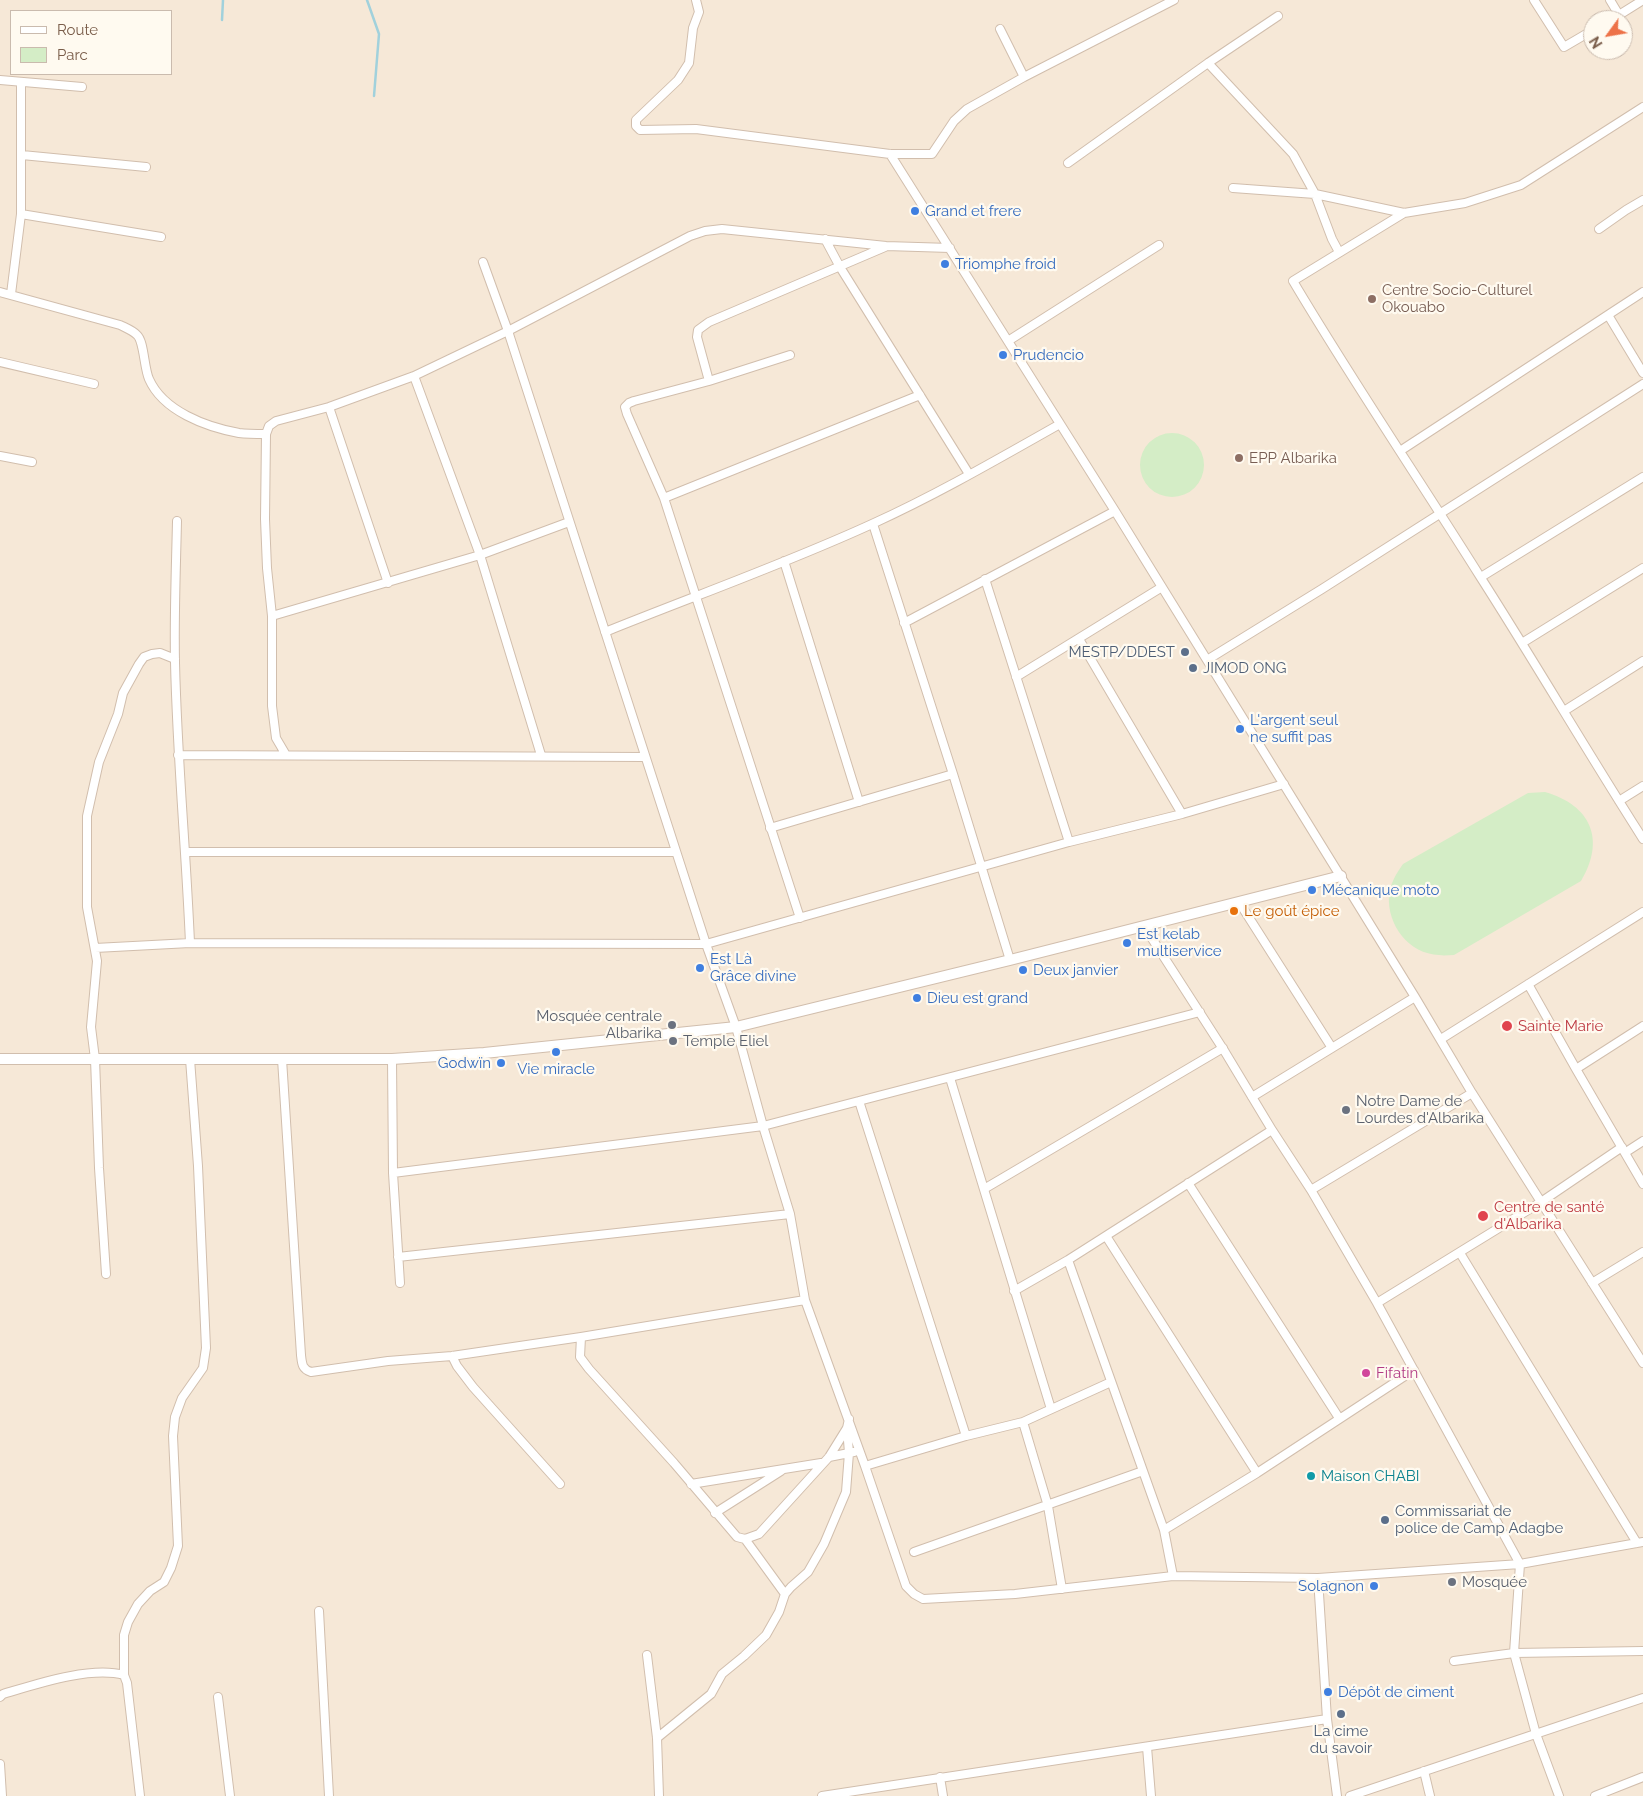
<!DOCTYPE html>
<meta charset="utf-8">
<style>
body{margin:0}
#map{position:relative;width:1643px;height:1796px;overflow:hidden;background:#fef6e9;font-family:Raleway,sans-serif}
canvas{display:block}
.legend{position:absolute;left:10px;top:10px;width:162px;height:65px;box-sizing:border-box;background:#fffaf0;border:1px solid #cabbae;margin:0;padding:6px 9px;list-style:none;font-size:15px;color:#7a5d4a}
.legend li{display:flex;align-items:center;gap:10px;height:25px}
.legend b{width:25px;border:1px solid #cabbae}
.north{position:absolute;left:1583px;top:10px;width:50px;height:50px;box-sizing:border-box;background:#fffaf0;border:1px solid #cabbae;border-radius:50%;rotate:238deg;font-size:14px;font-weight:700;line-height:20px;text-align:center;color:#7a5d4a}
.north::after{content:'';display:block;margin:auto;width:18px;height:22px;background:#ed7248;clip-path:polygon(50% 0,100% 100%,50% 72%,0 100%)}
</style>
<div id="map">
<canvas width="1643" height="1796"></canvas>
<ul class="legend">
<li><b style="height:6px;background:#fff"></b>Route</li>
<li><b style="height:14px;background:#d4edc6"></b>Parc</li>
</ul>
<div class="north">N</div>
</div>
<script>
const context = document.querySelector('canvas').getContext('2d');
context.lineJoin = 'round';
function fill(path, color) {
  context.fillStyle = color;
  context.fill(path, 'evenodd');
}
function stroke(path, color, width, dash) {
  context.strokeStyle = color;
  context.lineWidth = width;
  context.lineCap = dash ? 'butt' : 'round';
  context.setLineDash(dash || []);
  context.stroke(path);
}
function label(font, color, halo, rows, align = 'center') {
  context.font = font + ' Raleway,sans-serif';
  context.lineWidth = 4.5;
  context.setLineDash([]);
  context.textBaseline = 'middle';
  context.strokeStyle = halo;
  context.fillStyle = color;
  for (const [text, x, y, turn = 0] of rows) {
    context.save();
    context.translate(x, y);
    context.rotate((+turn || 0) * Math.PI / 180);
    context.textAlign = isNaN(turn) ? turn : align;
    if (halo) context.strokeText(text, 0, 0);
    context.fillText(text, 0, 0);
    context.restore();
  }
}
fill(new Path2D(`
 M0 0H1643V1796H0ZM11 11H171V74H11ZM1593 20H1623V50H1593Z`), '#f6e8d7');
fill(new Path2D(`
 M1140 465a32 32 0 1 1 64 0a32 32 0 1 1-64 0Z
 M1545 792C1591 805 1606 840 1581 881L1454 955C1449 955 1444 956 1439 955 1409 954 1387 925 1389 896 1390 884 1396 874 1403 864L1528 793Z`), '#d4edc6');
stroke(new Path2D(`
 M367 0 379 34 374 96
 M222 20 223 0`), '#a1d1dc', 2.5);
const minor = new Path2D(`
 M696 0 699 12 693 28 689 63 678 80 636 120V126L640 130 696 129 890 154H932L954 121 967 109 1024 77 1174 0
 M1534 0 1564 47 1593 30
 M1610 0 1619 15
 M1611 20 1643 0
 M1000 29 1024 77
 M1208 63 1293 154 1315 194 1332 239 1339 252
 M0 80 82 87
 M890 154 1115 511 1415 997 1472 1093 1643 1363
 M22 155 146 167
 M1068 163 1208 63 1278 16
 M1233 188 1315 194 1404 213 1465 203 1521 185 1643 107
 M1404 213 1293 281C1353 382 1419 479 1481 578 1536 664 1588 753 1643 839
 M21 214 161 237
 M1599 229 1626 210 1643 200
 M825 239 840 267 969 474
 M483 262 508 331 706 944 736 1027 763 1126 790 1214 805 1300 865 1466 966 1436 1023 1422 1111 1382
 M0 292 120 325C126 328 132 330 137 335 144 341 144 368 149 379 163 411 206 427 239 433 247 434 257 434 266 434
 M11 294 21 214V82
 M1608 315 1643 373
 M1008 341 1159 245
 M790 355 709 381 634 401 629 403 625 407 627 414 664 498 800 918
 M0 362 94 384
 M414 376 480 555 541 755
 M709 381 697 337 698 330 709 322 885 247
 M329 407 388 583
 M1400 451 1643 292
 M0 456 32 462
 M664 498 920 395
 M177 521C176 568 174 615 175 662 177 756 186 849 190 943
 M784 561 859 802
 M1481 577 1643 477
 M985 579 1069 842
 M272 616 480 555 569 522
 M904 623 1115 511
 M605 632C694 596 785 564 872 524 936 495 998 459 1060 424
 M1079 639 1182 814
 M1522 643 1643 568
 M1207 660 1322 589 1643 384
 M1016 677 1162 587
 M1564 711 1643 661
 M178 755 645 757
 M286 755 276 738 272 706V616L267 568 265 519 266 434 269 426 276 421 329 407 414 376 508 331 690 236 705 231 722 229 886 246 950 248
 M953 774 1010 960
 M1619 801 1643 786
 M770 828 953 774 873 524
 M187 852H676
 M1239 902 1332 1048
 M1144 926 1225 1052 1272 1130 1311 1190 1377 1303 1520 1564 1514 1653 1536 1734 1559 1796
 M95 948 190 943 706 944 1069 842 1182 814 1284 784
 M1528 984 1576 1069 1643 1184
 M1441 1039 1643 912
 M282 1059 301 1355C302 1364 302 1369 311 1372L388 1361 452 1356 581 1337 805 1300
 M392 1059 393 1173 400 1283
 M1576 1069 1643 1026
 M950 1078 1051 1409
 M1252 1097 1415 997
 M859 1101 966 1436
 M1626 1152 1643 1141
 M393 1173 763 1126 1200 1012
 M1188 1183 1339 1418
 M984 1189 1223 1048
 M1311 1190 1472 1093
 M1106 1236 1257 1473
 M1460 1253 1637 1543
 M398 1257 790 1214
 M1068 1260 1164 1530 1257 1473 1414 1370
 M106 1274 99 1168 95 1059 91 1027 97 961 87 907V816L99 762 118 714 123 693 139 664 144 657 152 654 160 653 175 659
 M1592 1283 1643 1252
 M1014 1291 1068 1260 1272 1130
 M1377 1303 1541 1202 1622 1147
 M581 1337 580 1357 589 1369 674 1463 737 1537 745 1539 759 1534 829 1457 847 1428 849 1419
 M452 1356 457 1366 473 1387 560 1484
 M1023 1422 1048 1506 1062 1589
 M829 1457 854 1452
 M865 1466 906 1586 914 1594 923 1599 1015 1594 1173 1576
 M691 1484 821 1463
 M715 1513 781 1471
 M1164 1530 1173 1576 1318 1578
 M745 1539 785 1594
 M914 1552 1143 1471
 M319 1611 329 1796
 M647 1655 657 1738 659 1796
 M1454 1661 1514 1653 1643 1651
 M0 1697 3 1694C37 1684 90 1666 124 1675
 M218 1697 230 1796
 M657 1738 711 1694 722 1674 744 1656 766 1635 779 1612 785 1594 791 1587 808 1572 824 1544 846 1492 849 1453 847 1428
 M1147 1747 1151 1796
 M0 1764 2 1796
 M1424 1771 1430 1796
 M940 1777 943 1796
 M140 1796 127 1683 124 1675V1635L128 1622 138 1604 150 1591 164 1582 171 1568 178 1546 173 1436 175 1417 182 1398 203 1368 206 1348 198 1166 190 1059
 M822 1796 1327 1719
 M1337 1796 1327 1719 1318 1578 1520 1564 1643 1542
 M1350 1796 1643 1698
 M1595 1796 1643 1777`);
const tertiary = new Path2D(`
 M0 1059H392L484 1053 736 1027 1010 960 1341 876`);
stroke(minor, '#d1bead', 10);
stroke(tertiary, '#d1bead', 12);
stroke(minor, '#fff', 8);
stroke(tertiary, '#fff', 10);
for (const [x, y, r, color] of [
 [915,211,5,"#3f7fe0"],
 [945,264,5,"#3f7fe0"],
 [1372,299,5,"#8d6e63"],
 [1003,355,5,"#3f7fe0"],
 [1239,458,5,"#8d6e63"],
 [1185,652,5,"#5c6f8a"],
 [1193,668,5,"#5c6f8a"],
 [1240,729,5,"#3f7fe0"],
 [1312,890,5,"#3f7fe0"],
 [1234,911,5,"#e8710a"],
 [1127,943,5,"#3f7fe0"],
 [700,968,5,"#3f7fe0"],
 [1023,970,5,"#3f7fe0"],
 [917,998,5,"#3f7fe0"],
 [672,1025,5,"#6b7280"],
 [1507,1026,6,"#e0444e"],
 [673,1041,5,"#6b7280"],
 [556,1052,5,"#3f7fe0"],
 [501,1063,5,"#3f7fe0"],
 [1346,1110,5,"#6b7280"],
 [1483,1216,6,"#e0444e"],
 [1366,1373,5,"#d1479c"],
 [1311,1476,5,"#0f9aa8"],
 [1385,1520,5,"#5c6f8a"],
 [1452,1582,5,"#6b7280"],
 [1374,1586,5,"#3f7fe0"],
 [1328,1692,5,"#3f7fe0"],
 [1341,1714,5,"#5c6f8a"]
]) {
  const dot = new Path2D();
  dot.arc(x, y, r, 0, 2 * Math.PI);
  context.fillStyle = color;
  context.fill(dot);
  stroke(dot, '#fffaf0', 2);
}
label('15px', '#366cbe', '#fffaf0', [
 ["Grand et frere",925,211],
 ["Triomphe froid",955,264],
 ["Prudencio",1013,355],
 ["L'argent seul",1250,720],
 ["ne suffit pas",1250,737],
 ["Mécanique moto",1322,890],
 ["Est kelab",1137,934],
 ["multiservice",1137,951],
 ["Est Là",710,959],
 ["Grâce divine",710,976],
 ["Deux janvier",1033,970],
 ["Dieu est grand",927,998],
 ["Godwïn",491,1063,"right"],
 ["Vie miracle",556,1069,"center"],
 ["Solagnon",1364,1586,"right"],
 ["Dépôt de ciment",1338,1692]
], 'left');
label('15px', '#785e54', '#fffaf0', [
 ["Centre Socio-Culturel",1382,290],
 ["Okouabo",1382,307],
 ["EPP Albarika",1249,458]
], 'left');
label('15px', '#4e5e75', '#fffaf0', [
 ["MESTP/DDEST",1175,652,"right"],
 ["JIMOD ONG",1203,668],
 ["Commissariat de",1395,1511],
 ["police de Camp Adagbe",1395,1528],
 ["La cime",1341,1731,"center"],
 ["du savoir",1341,1748,"center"]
], 'left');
label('15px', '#c56008', '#fffaf0', [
 ["Le goût épice",1244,911]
], 'left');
label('15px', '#5b616d', '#fffaf0', [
 ["Mosquée centrale",662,1016,"right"],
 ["Albarika",662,1033,"right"],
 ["Temple Eliel",683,1041],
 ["Notre Dame de",1356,1101],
 ["Lourdes d'Albarika",1356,1118],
 ["Mosquée",1462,1582]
], 'left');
label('15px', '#be3a42', '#fffaf0', [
 ["Sainte Marie",1518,1026],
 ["Centre de santé",1494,1207],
 ["d'Albarika",1494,1224]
], 'left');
label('15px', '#b23c85', '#fffaf0', [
 ["Fifatin",1376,1373]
], 'left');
label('15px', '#0d838f', '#fffaf0', [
 ["Maison CHABI",1321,1476]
], 'left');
</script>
